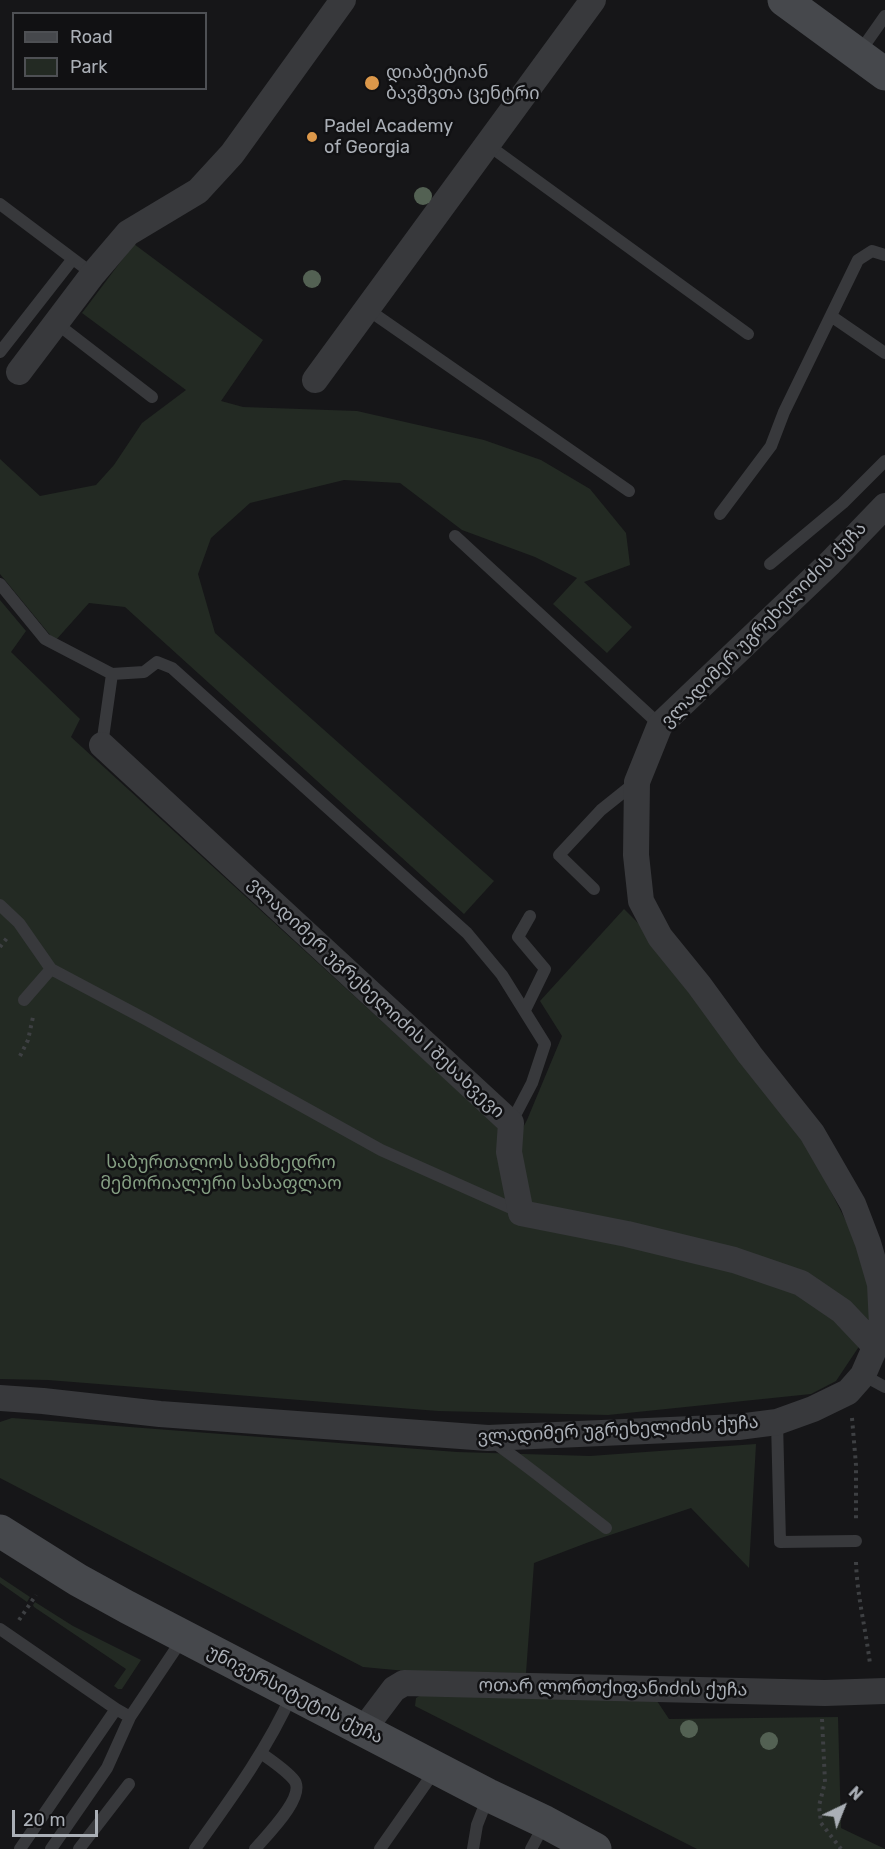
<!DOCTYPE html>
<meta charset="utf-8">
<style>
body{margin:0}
#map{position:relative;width:885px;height:1849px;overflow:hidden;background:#161618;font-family:Rubik,sans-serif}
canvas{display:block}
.legend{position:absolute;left:12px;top:12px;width:195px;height:78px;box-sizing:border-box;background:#111113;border:2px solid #4e5054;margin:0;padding:8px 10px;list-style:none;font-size:18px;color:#aaafb6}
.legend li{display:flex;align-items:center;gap:12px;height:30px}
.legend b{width:30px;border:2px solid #4e5054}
.north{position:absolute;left:813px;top:1777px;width:60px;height:60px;-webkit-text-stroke:4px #111113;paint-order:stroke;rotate:43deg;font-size:16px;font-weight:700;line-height:24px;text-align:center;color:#aaafb6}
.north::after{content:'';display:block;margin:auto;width:21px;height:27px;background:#aaafb6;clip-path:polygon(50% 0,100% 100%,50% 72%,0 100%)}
.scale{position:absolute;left:12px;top:1810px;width:86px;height:27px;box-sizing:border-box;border:3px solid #aaafb6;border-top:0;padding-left:8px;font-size:18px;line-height:21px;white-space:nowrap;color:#aaafb6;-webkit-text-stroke:4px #111113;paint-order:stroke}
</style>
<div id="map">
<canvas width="885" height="1849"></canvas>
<ul class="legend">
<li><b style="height:8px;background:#46484c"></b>Road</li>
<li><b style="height:16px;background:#232a23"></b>Park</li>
</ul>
<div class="north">N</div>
<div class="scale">20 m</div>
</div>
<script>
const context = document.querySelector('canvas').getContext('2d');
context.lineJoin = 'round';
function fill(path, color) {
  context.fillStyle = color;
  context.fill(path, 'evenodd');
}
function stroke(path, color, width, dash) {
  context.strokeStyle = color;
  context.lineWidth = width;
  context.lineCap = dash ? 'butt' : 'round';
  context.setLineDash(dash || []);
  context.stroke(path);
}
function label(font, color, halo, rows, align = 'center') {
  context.font = font + ' Rubik,"Noto Sans Georgian",sans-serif';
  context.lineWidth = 5;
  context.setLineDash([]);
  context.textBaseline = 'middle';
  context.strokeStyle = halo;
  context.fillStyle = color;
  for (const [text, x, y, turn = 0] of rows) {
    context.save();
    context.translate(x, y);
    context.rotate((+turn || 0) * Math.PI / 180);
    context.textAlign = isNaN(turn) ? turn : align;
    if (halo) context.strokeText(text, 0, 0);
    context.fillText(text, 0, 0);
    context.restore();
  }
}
fill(new Path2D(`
 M134 244 263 340 221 401 243 407 357 411 484 440 541 460 590 489 626 533 630 565 584 582 632 627 607 653 553 604 577 578 535 557 462 530 400 483 344 480 250 503 211 538 198 574 215 633 494 881 464 914 125 607 89 603 55 641 0 574V459L40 496 96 485 114 465 142 423 186 390 82 313Z
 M0 600 26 631 11 652 80 719 71 737 515 1143 527 1120 562 1036 540 1001 624 909 654 939 783 1108 816 1162 851 1231 875 1290 870 1330 836 1381 811 1394 608 1415 438 1411 48 1380 0 1379Z
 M12 1418 457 1452 590 1456 756 1444 749 1568 691 1508 589 1542 534 1563 526 1673 406 1671 363 1667 0 1478V1422Z
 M0 1577 30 1597 27 1602 0 1583Z
 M35 1602 73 1626 141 1660 122 1689H118L114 1686 126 1669 34 1607 33 1605Z
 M421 1695 655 1698 669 1719 838 1717 841 1828 885 1849H697L415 1706 416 1698Z`), '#232a23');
stroke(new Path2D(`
 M0 947 7 938
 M20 1056 28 1040 33 1017
 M852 1418 856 1465V1521
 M856 1562C857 1596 866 1630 870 1664
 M19 1620 36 1595
 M822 1719 825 1782 819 1806 821 1823 841 1849`), '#3e4043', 4, [3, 4.5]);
stroke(new Path2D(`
 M859 53 885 16
 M488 145 748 334
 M0 204 93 274
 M367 309 629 491
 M831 316 885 353
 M56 323 152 397
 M0 352 72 260
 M720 514 771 446 784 412 858 260 872 251 885 255
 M455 536 660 725
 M770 564 843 503 885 461
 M0 584 45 639 112 674
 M102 745 112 674 144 672 157 662 172 668 467 933 502 975 545 1044 532 1083 511 1123
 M594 889 559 855 601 810 636 782
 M0 905 19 923 51 969 147 1020 381 1150 520 1212
 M24 1000 51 969
 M525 1010 545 969 518 937 530 916
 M863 1375 885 1387
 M777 1422 780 1542 856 1541
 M492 1441C531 1468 568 1499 606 1528
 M0 1629 116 1709 20 1849
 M130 1717 183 1638
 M51 1849 107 1768 130 1717 116 1709
 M79 1849 129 1784
 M195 1849C230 1800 267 1750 292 1694
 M255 1849C266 1836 307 1796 294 1780 286 1770 272 1761 261 1753
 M380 1849 436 1769
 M473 1849 477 1825 488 1797
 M531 1849 545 1823`), '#38393c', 12);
stroke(new Path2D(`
 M19 372 93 274 128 233 198 191 232 154 343 0
 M315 380 593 0
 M102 745 511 1123 509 1152 521 1213 627 1234 734 1260 801 1283 842 1311 876 1347
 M0 1398 43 1401 160 1414 488 1438 738 1427 777 1422 813 1409 848 1392 863 1375 880 1336 882 1325 880 1284 868 1243 853 1204 812 1133 750 1055 699 985 660 937 641 901 636 855 637 782 660 725 830 563 885 506
 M363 1730 394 1689 404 1683 825 1693 885 1691`), '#38393c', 26);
stroke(new Path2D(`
 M784 0 885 74
 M0 1531 78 1580 127 1607 488 1795 545 1822 595 1849`), '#46484c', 33);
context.fillStyle = '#536153';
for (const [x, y] of [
 [423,196],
 [312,279],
 [689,1729],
 [769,1741]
]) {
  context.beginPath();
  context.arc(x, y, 9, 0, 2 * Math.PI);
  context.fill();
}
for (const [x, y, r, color] of [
 [372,83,8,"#dc984a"],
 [312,137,6,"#dc984a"]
]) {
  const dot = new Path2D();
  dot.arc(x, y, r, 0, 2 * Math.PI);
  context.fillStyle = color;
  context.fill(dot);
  stroke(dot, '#111113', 2);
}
label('18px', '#aaafb6', '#111113', [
 ["დიაბეტიან",386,73],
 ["ბავშვთა ცენტრი",386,94],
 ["Padel Academy",324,127],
 ["of Georgia",324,148]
], 'left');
label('18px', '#aaafb6', '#111113', [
 ["ვლადიმერ უგრეხელიძის ქუჩა",764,625,-45],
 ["ვლადიმერ უგრეხელიძის I შესახვევი",376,998,43],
 ["ვლადიმერ უგრეხელიძის ქუჩა",618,1430,-3],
 ["ოთარ ლორთქიფანიძის ქუჩა",613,1688,1],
 ["უნივერსიტეტის ქუჩა",295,1695,27]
]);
label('18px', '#859f83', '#111113', [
 ["საბურთალოს სამხედრო",221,1163],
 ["მემორიალური სასაფლაო",221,1184]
]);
</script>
